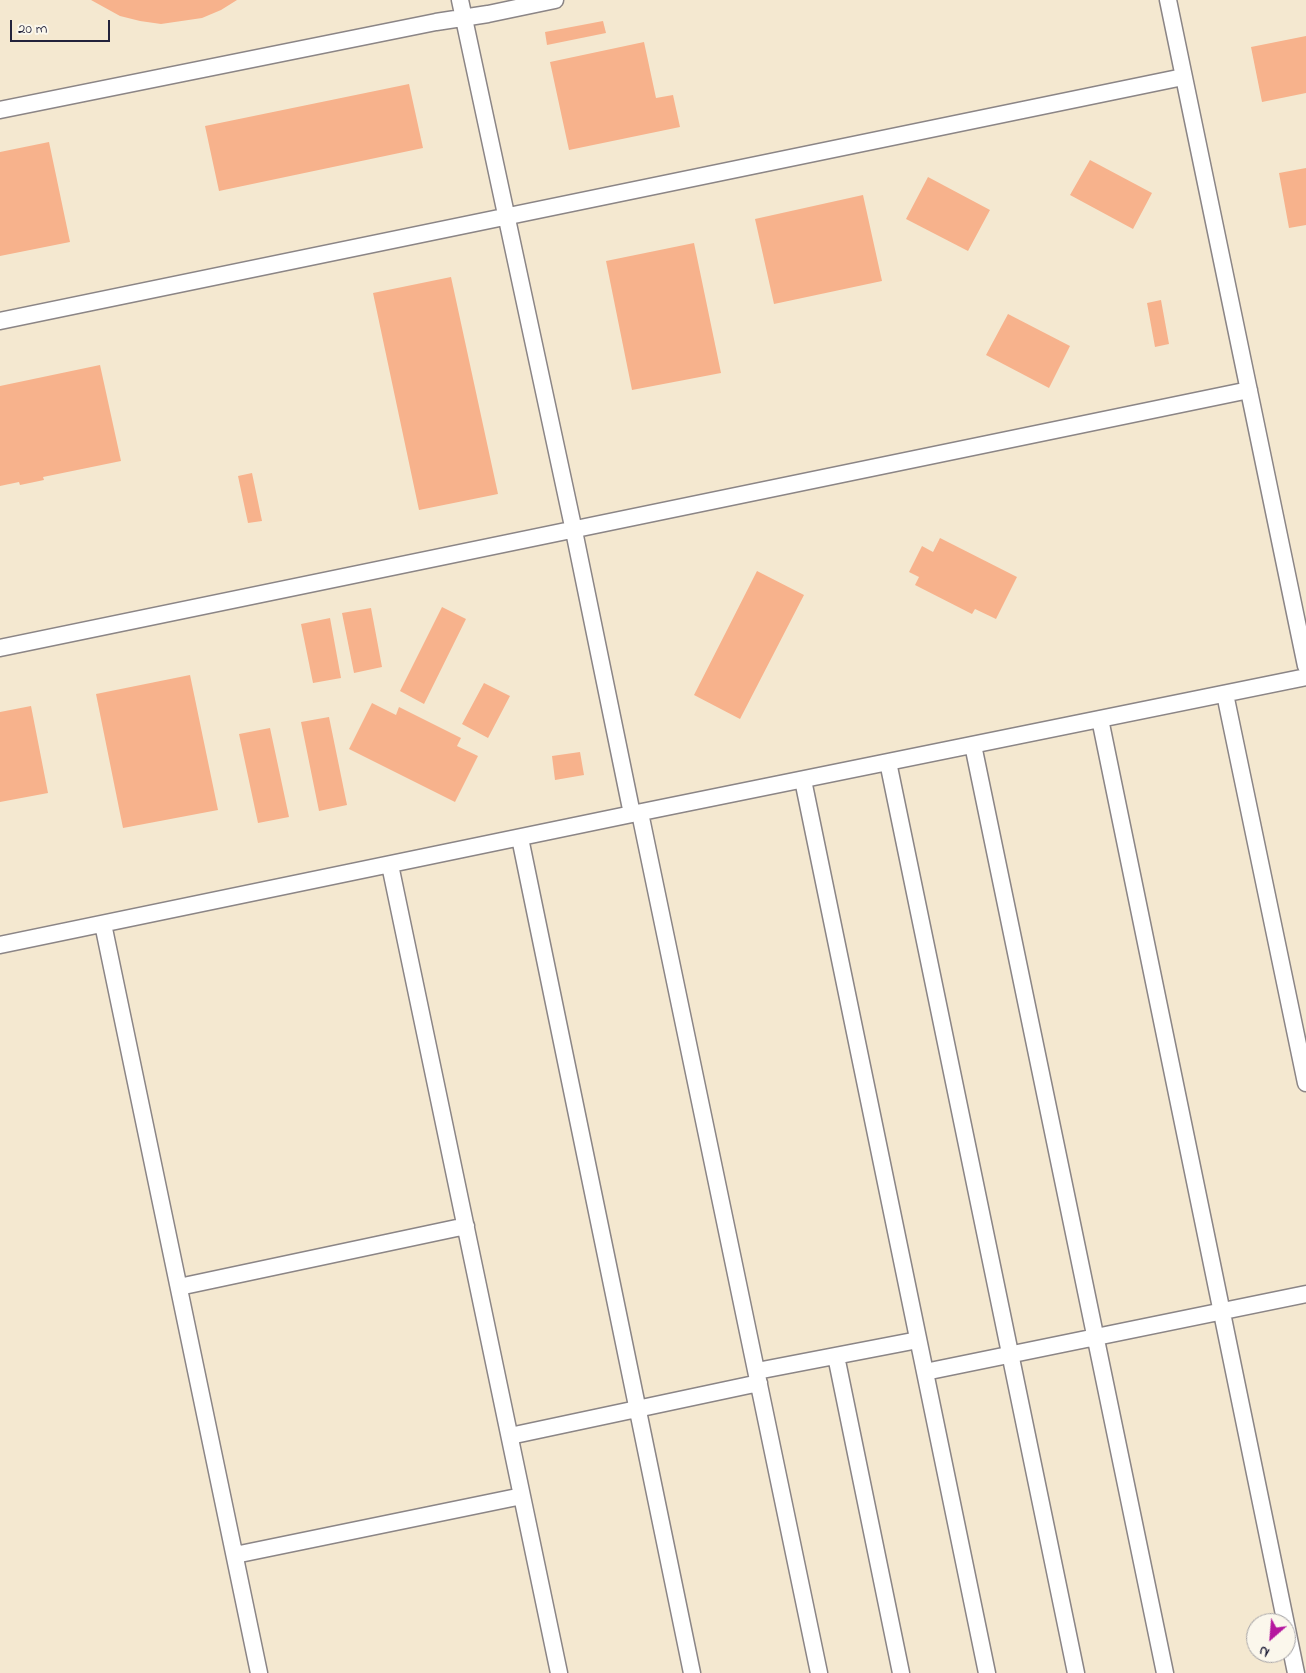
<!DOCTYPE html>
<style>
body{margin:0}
#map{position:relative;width:1306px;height:1673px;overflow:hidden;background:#f4e8d0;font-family:"Indie Flower",sans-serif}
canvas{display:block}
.north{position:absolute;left:1246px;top:1613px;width:50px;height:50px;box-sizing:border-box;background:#fbf7ec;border:1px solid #a4a2a5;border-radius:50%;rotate:207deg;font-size:14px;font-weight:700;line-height:20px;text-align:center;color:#22223b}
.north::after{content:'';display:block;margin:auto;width:18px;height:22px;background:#b5179e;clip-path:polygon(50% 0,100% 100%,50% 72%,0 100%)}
.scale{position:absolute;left:10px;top:20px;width:100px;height:22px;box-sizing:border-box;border:2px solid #22223b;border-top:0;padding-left:6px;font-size:15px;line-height:18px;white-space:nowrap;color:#22223b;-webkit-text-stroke:4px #fbf7ec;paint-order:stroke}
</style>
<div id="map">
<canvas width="1306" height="1673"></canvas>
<div class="north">N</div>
<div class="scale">20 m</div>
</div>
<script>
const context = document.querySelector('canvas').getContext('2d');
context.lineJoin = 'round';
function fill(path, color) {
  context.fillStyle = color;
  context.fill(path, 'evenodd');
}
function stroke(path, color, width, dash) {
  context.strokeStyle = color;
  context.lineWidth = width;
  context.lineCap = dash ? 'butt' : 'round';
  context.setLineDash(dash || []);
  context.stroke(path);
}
fill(new Path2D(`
 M91 0H237L221 10 202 18 161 24 140 21 120 16Z
 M603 21 606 33 547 45 545 32Z
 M1306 36V93L1262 102 1251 47Z
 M644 42 656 98 673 95 680 127 569 150 550 62Z
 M409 84 423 148 219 191 205 126Z
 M49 142 70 242 0 256V152Z
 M1090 160 1152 193 1133 229 1070 195Z
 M1306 168V225L1289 228 1279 173Z
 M928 177 990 210 968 251 906 219Z
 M863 195 882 281 774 304 755 219Z
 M694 243 721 373 632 390 606 261Z
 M451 277 498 494 419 510 373 293Z
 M1161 300 1169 344 1155 347 1147 303Z
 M1008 314 1070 346 1049 388 986 355Z
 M100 365 121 461 43 477 44 480 20 485 19 482 0 486V386Z
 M252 473 262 521 248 523 238 476Z
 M940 538 1017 577 996 619 975 609 972 614 915 585 919 577 909 572 922 546 933 552Z
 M757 571 804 595 740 719 694 695Z
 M442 607 466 619 424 704 400 691Z
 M371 608 382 667 354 673 342 613Z
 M330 618 341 678 313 683 301 624Z
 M190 675 218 810 123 828 96 694Z
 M484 683 510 696 488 738 462 724Z
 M372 703 396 715 399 707 461 738 457 746 478 756 455 802 349 749Z
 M31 706 48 793 0 802V712Z
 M329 717 347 805 319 811 301 722Z
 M270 728 289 817 258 823 239 734Z
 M580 752 584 775 555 780 552 756Z`), '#f7b28c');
const lane = new Path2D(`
 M460 0 574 531 632 814
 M1168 0 1306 666
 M0 110 436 22 488 14 555 0
 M0 321 1183 77
 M0 648 1249 390
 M1225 694 1306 1083
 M1100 719 1296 1673
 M973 745 1165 1673
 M888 762 1076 1673
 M803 780 987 1673
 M640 813 819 1673
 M520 838 692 1673
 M390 865 559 1673
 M103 924 259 1673
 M0 945 632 814 1306 677
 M179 1287 466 1226
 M836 1356 901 1673
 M757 1371 918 1340
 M925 1372 1306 1294
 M510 1436 759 1383
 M235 1555 522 1496`);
stroke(lane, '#8b8586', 19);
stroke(lane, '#fff', 16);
</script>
